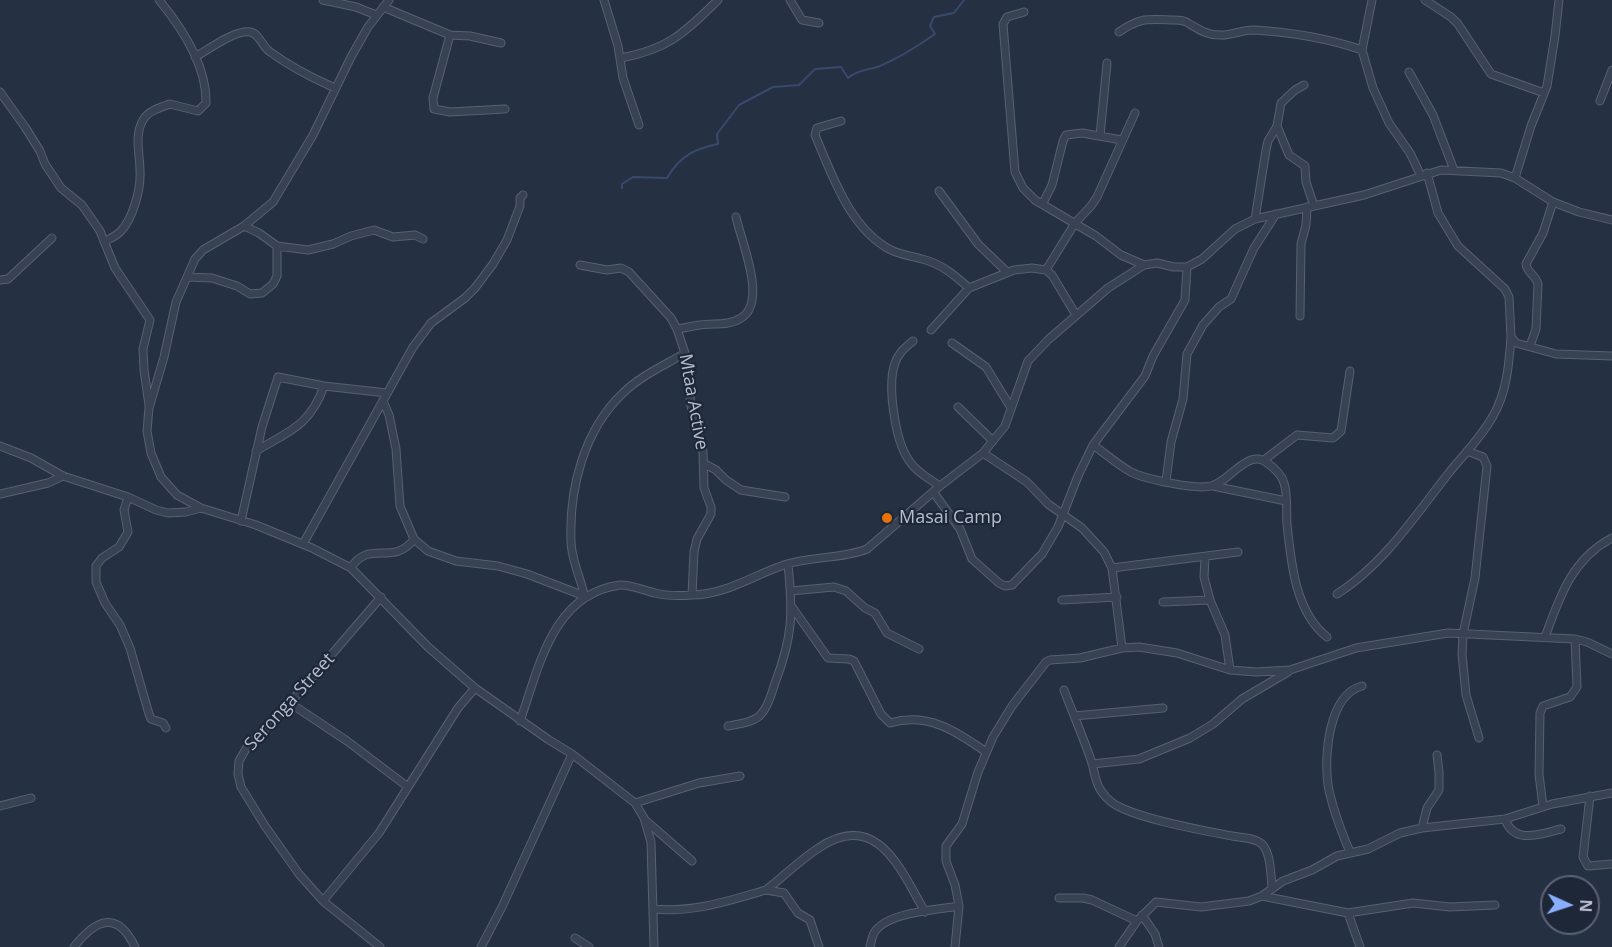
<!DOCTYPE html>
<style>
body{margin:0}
#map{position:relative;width:1612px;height:947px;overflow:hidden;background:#253043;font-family:"Open Sans",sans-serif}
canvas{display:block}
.north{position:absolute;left:1540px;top:875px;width:60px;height:60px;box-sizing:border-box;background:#1e2738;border:2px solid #5b6374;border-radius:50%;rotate:93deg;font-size:16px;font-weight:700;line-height:24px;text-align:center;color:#b7bdcd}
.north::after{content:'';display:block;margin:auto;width:21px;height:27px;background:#8aaefe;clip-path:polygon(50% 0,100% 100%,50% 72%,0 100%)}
</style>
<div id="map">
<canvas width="1612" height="947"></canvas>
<div class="north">N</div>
</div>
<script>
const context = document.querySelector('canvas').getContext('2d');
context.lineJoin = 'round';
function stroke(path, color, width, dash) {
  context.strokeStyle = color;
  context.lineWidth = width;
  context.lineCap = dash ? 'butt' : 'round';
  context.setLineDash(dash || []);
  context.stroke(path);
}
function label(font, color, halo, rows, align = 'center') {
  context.font = font + ' "Open Sans",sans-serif';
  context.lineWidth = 4.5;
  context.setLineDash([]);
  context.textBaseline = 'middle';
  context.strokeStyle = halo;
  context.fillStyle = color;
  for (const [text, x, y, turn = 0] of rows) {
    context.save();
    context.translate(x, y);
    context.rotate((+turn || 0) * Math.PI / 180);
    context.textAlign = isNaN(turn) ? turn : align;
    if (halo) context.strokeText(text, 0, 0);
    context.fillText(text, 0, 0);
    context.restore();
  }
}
stroke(new Path2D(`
 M622 188V184L633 177 667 178C680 156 694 149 718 144L717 134 739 105 773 87 799 85 815 69 841 67 848 78C857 70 869 70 880 66 899 58 918 46 935 34L930 26 934 17 954 13 964 0`), '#38496b', 2);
const minor = new Path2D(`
 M323 0 356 7 376 15
 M389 0 368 27 351 57 313 135 273 202 244 226 203 250 195 259 176 302 164 357 149 408 147 431 151 453 161 477 177 495 201 508 256 525 312 548 351 568 428 647 475 688 549 740 572 754 635 803 644 818 651 842 654 947
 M604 0 618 46 623 78 639 125
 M790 0 802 20 819 23
 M1372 0 1362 50 1373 88 1389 123 1410 153 1421 176
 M1425 0 1451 17 1458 24 1491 74 1544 93
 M383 7 450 35 470 36 501 43
 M1024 12 1007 17 1003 24 1015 172 1023 188 1035 200 1096 236 1121 255 1144 265
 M1119 32C1139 18 1146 19 1170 20 1176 20 1183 19 1188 23 1198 29 1208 36 1222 35 1232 35 1242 30 1253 30 1290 32 1327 38 1362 50
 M450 35 433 98 434 109 450 112 505 109
 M195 57C208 50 234 30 250 32 259 33 262 46 269 51 289 66 312 78 335 88
 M621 58C669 49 684 33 718 0
 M1409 72 1433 115 1454 170
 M0 92 25 127 40 151 45 164 61 188 82 205 100 231 115 268 150 320 143 349 144 370 149 405
 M1600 101 1612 70
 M841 121 817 128 815 135C832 175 850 229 891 250 901 255 912 256 922 259 942 264 954 275 969 288
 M1277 126 1289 155 1305 166 1306 182 1314 206
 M1100 136 1107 63
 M1427 173 1438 213 1458 246 1505 289 1509 297 1511 337 1516 343 1556 354 1612 356
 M1515 178 1531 126 1547 86 1555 36 1559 0
 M939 191 978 244 1007 272
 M1043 203 1052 185 1063 141 1066 135 1082 133 1122 140
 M1255 219 1266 150 1268 141 1277 126 1281 103 1295 90 1304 85
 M244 226 259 233 277 246 308 250 333 244 351 236 374 230 393 237 415 235 423 239
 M104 242C109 239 116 236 120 232 133 219 141 189 140 171 140 155 134 135 143 120 148 111 161 107 170 104L198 111 206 103C207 65 182 28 159 0
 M580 265 607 270 621 268 629 272 671 318 677 329 685 353 691 406 703 452 704 488 711 507V514L697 539 694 552 692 595
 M1046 270 1075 223 1091 206 1097 197 1135 113
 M187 277 212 278 237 286 250 294 262 293 273 284 277 276V246
 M0 280 8 279 52 238
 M1300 316 1301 244 1306 225 1307 207
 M677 329C685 328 692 326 700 325 714 323 729 326 741 318 768 302 741 241 736 217
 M931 330 969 288 1014 270 1032 268 1046 270 1052 275 1076 315
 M913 341C906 347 898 353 895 363 887 385 895 439 908 459 915 471 929 479 940 486
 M952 343 986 367 1011 408
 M1530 346 1536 329 1538 284C1536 275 1527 273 1526 264L1543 233 1553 202
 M383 401 389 415 396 449 400 506 414 539 428 551 456 561 498 566 527 574 587 597
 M958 407 993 441
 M1093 445C1106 454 1118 465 1131 472 1145 479 1196 490 1211 486 1228 483 1247 449 1266 462 1273 467 1282 474 1284 483 1288 495 1286 511 1287 524 1291 562 1295 612 1327 637
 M0 446 31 458 63 476 128 497 156 510 168 513 186 512 201 508
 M256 451C289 431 310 426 324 386
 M1467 451 1483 457 1487 466 1475 578 1463 634 1462 654 1466 695 1479 738
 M983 453 1027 482 1048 504 1082 528 1104 552 1112 568 1122 648
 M1264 460 1297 435 1333 438 1341 431 1350 371
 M703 463 716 470 726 480 741 490 785 497
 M1166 481 1171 442 1183 399 1187 354 1203 325 1219 307 1231 299 1254 248 1276 214
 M1213 486 1286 501
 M934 493 960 529 972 559 999 583 1005 586 1012 585 1042 554 1058 527 1078 476 1093 445 1145 376 1153 356 1185 300 1187 267
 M0 494 48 483 63 476
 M128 497 124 510 128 532 119 547 102 558 96 566V582L105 603 120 625 130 648 149 714 151 719 163 723 166 728
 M241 521 262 427 278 377 324 386 387 393
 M303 544 413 347 431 323 465 298 475 288 493 264 507 240 520 206V198L523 195
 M1205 558 1204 577 1210 600 1225 635 1230 670
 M351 568C368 539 394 567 414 539
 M1112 568 1238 552
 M791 591 834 587 846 591 865 608 875 613 887 633 919 649
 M584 594C580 577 571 558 571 541 569 488 584 430 623 393 640 376 665 365 685 353
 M1337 594C1384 564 1414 517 1448 474 1463 455 1481 438 1493 416 1507 392 1509 364 1511 337
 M1062 600 1117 597
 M1163 602 1210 600
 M792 607 828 658 849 659 854 661 881 714 890 723C928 712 956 731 986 752
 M1545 637C1560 596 1572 559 1612 538
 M1064 690C1073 714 1084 739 1092 763 1096 779 1096 788 1109 800 1126 817 1205 831 1232 836 1242 838 1254 837 1262 844 1271 853 1271 876 1272 889
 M290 703 347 741 408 787
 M1074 716 1163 708
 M520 721C539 668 552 594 620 585 630 584 645 591 655 593 666 596 680 596 692 595 726 595 755 574 787 564 813 556 842 559 867 549L940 486 983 453 1005 426 1028 361 1049 339 1108 288 1144 265 1157 263 1174 267H1187L1202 259 1235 229 1255 219 1364 195 1441 170 1501 173 1515 178 1553 202 1579 212 1612 220
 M728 726C739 724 756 722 762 713 769 705 772 692 775 683 793 636 793 613 788 564
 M1092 764 1139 759 1190 738 1213 724 1242 699 1288 672
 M1590 796 1583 857 1588 866 1612 864
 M635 803 699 783 740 776
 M0 806 31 798
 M1543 807 1539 774 1540 713 1543 706 1570 697 1577 687 1575 639
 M1505 819C1514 845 1540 834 1561 829
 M645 820 692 861
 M1422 828 1427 808 1439 790V772L1437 755
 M1350 852C1341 831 1332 807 1328 785 1324 757 1328 695 1362 686
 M766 890C783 877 799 861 817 849 876 808 900 868 925 912
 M1262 896 1348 913 1413 903 1450 907 1495 905
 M1059 898H1083L1092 900 1137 921
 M323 901 379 833 458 708 475 688
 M653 909C693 913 728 901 766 890L784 893 798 913 810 920 819 947
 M1348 913 1360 947
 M1142 915 1155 934 1159 947
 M575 938 589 947
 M74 947C95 920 117 909 135 947
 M380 947 323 901 299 874 265 826 241 787 238 774 239 761 247 747 290 703 381 597
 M481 947 502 907 572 754
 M870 947C871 943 872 937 874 933 886 912 937 910 959 906
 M955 947 959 906 955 885 946 861V846L962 824 978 772 993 737 1012 706 1046 662 1050 660 1080 658 1122 648 1139 647 1177 653 1230 670 1256 672 1290 670 1356 648 1448 633 1575 639 1587 642 1612 654
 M1119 947 1137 921 1156 902 1201 907 1249 901 1262 896 1283 881 1312 870 1337 856 1368 849 1400 833 1422 828 1505 819 1552 804 1612 793`);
stroke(minor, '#586070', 9);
stroke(minor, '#394253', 7);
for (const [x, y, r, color] of [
 [887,518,6,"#e8710a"]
]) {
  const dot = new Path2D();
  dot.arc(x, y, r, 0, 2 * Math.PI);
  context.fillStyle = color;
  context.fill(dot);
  stroke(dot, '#1e2738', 2);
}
label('18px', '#b7bdcd', '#1e2738', [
 ["Mtaa Active",693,402,80],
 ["Seronga Street",290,702,-48]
]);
label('18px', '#b7bdcd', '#1e2738', [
 ["Masai Camp",899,518]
], 'left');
</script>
